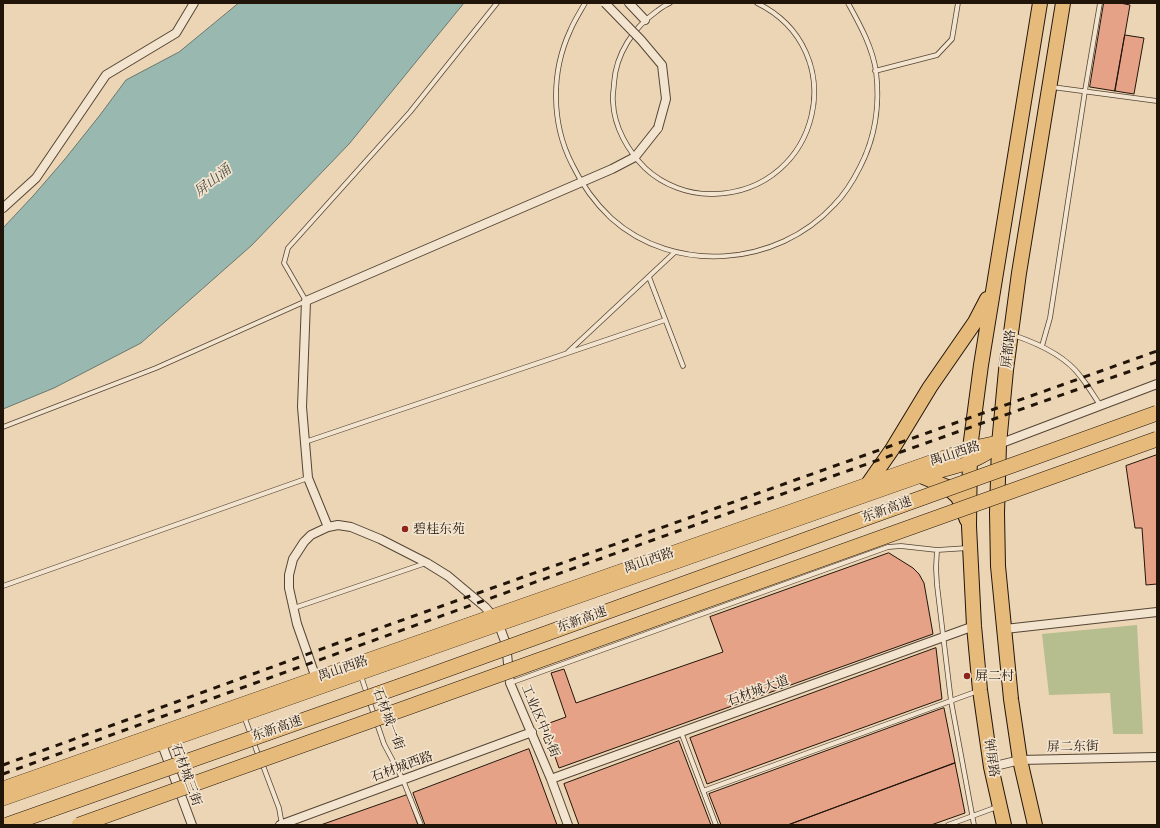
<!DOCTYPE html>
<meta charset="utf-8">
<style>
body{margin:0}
#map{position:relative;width:1160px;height:828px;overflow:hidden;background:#ecd5b5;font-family:"EB Garamond",serif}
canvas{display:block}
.frame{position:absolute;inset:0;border:4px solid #21150a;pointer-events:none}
</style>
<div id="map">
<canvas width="1160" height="828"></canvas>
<div class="frame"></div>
</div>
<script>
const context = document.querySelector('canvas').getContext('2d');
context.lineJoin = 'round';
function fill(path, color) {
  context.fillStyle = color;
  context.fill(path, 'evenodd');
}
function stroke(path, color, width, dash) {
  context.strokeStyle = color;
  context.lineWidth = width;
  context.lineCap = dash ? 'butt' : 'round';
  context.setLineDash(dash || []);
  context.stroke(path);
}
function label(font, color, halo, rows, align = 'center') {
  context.font = font + ' "EB Garamond","Noto Serif SC",serif';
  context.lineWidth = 3.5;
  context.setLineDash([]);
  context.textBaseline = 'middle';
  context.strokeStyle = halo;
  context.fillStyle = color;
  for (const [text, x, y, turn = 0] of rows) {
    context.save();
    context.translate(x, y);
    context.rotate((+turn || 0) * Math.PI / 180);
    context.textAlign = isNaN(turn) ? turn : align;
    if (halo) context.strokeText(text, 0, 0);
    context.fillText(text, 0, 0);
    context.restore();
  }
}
fill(new Path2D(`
 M1137 625 1143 734H1113L1110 693 1049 695 1042 634Z`), '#b6bd8e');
const water = new Path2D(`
 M239 3H464L349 144 252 245 141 343 54 388 3 409V228L33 196 65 159 100 115 126 80 179 52Z`);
fill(water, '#99b8b0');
stroke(water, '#69776e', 1);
const building = new Path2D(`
 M1104 3H1120L1130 5 1115 91 1090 87Z
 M1125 35 1144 38 1134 94 1115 91Z
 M1157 455V584L1146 585 1142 528H1135L1126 466Z
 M889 553 913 568 919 574 924 583 933 634 559 768 544 725 566 717 551 673 564 669 576 703 723 652 710 617Z
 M936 648 942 699 707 784 690 738Z
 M944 708 955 763 788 825H721L709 794Z
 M679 741 711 825H579L564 784Z
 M529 749 557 825H425L413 793Z
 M955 763 965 813 931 825H788Z
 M407 795 418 825H321Z`);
fill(building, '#e6a286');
stroke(building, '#21150a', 1);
const service = new Path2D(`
 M585 3C580 12 574 21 570 31 551 72 551 123 572 164 582 185 594 202 611 218 674 275 777 267 834 205 845 194 853 181 860 167 875 138 880 104 876 71 872 46 860 25 848 3
 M670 3C665 5 661 8 657 11 633 28 616 54 614 83 614 89 612 96 613 102 614 127 628 151 645 168 663 185 689 195 714 194 821 191 853 50 757 3
 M875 71 937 55 952 39 958 3
 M1052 87 1157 101
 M649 277 683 366
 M1013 335C1037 343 1066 356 1081 377 1088 386 1094 396 1100 405
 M1042 346 1050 318 1085 91 1100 3
 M568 352 675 252
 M3 427 156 368 306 301 284 263 288 248 410 112 497 3
 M305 442 665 320
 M937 550 936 568 937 585 951 701 974 825
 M3 586 308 478
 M294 608 426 563
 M361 676 367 694
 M510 683 888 547 901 546 937 550 968 548
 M369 700 384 744 403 780 421 825
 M244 716 259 757
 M681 732 716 825
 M262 763 279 808 282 825
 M703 791 978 691
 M948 825 997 807`);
const minor = new Path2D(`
 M629 3 645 20
 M3 208 36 178 106 75 176 33 194 3
 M999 444 1157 384
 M328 527 308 478 302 407 306 301 612 169 635 157 658 128
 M1005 629 1157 612
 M317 681 297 624 289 588V575L293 559 304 542 311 535 328 527 338 525 351 527 380 539 427 563 448 576 485 607 493 616 499 625 506 644 510 683 551 779 568 825
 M160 739 192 825
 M991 767 1020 760 1157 757
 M551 779 974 626
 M280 825 532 732`);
const primary = new Path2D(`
 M3 788 970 448 993 443 999 444
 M3 799 921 476C947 469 979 464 999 444`);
const trunk = new Path2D(`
 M921 476 947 487 958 497 967 520
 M868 484 893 448 930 387 975 322 987 299
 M1004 825 991 767 980 690 974 626 969 526 970 448 981 365 1040 3
 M1035 825 1020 760 1011 699 998 566 997 513 999 444 1006 370 1019 273 1063 3`);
stroke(service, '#544535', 5.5);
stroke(minor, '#544535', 10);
stroke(primary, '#21150a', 14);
stroke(trunk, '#21150a', 16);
stroke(service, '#f3e4cf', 4);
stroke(minor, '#f3e4cf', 8);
stroke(primary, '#e6ba7a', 13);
stroke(trunk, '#e6ba7a', 14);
stroke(new Path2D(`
 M3 765 338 643 1157 351
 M3 774 591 562 1067 393 1157 362`), '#21150a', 3, [7, 7]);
const minorBridge = new Path2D(`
 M605 3 641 40 662 65 666 99 658 128`);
const motorwayBridge = new Path2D(`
 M7 825 423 678 1157 413
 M79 825 1157 439`);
stroke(minorBridge, '#544535', 10, []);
stroke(motorwayBridge, '#21150a', 16, []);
stroke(minorBridge, '#f3e4cf', 8);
stroke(motorwayBridge, '#e6ba7a', 15);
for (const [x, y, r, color] of [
 [405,529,4,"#8f2418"],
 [967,676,4,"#8f2418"]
]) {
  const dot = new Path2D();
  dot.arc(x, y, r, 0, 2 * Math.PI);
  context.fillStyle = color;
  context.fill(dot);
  stroke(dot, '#f3e4cf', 1.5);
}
label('13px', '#21150a', '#f3e4cf', [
 ["屏都路",1009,349,-83],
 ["禺山西路",955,454,-18],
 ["东新高速",887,510,-20],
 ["禺山西路",649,561,-19],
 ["东新高速",582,620,-20],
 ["禺山西路",343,669,-19],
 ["石材城大道",758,691,-20],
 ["石材城一街",388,719,69],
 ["工业区中心街",540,721,67],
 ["东新高速",277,729,-19],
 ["屏二东街",1073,747,-1],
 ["钟屏路",991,758,81],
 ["石材城西路",402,767,-20],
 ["石材城三街",186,775,70]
]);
label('13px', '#21150a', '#f3e4cf', [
 ["碧桂东苑",413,529],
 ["屏二村",975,676]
], 'left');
label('italic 14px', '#4b4e44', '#f3e4cf', [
 ["屏山涌",213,181,-38]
]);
</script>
